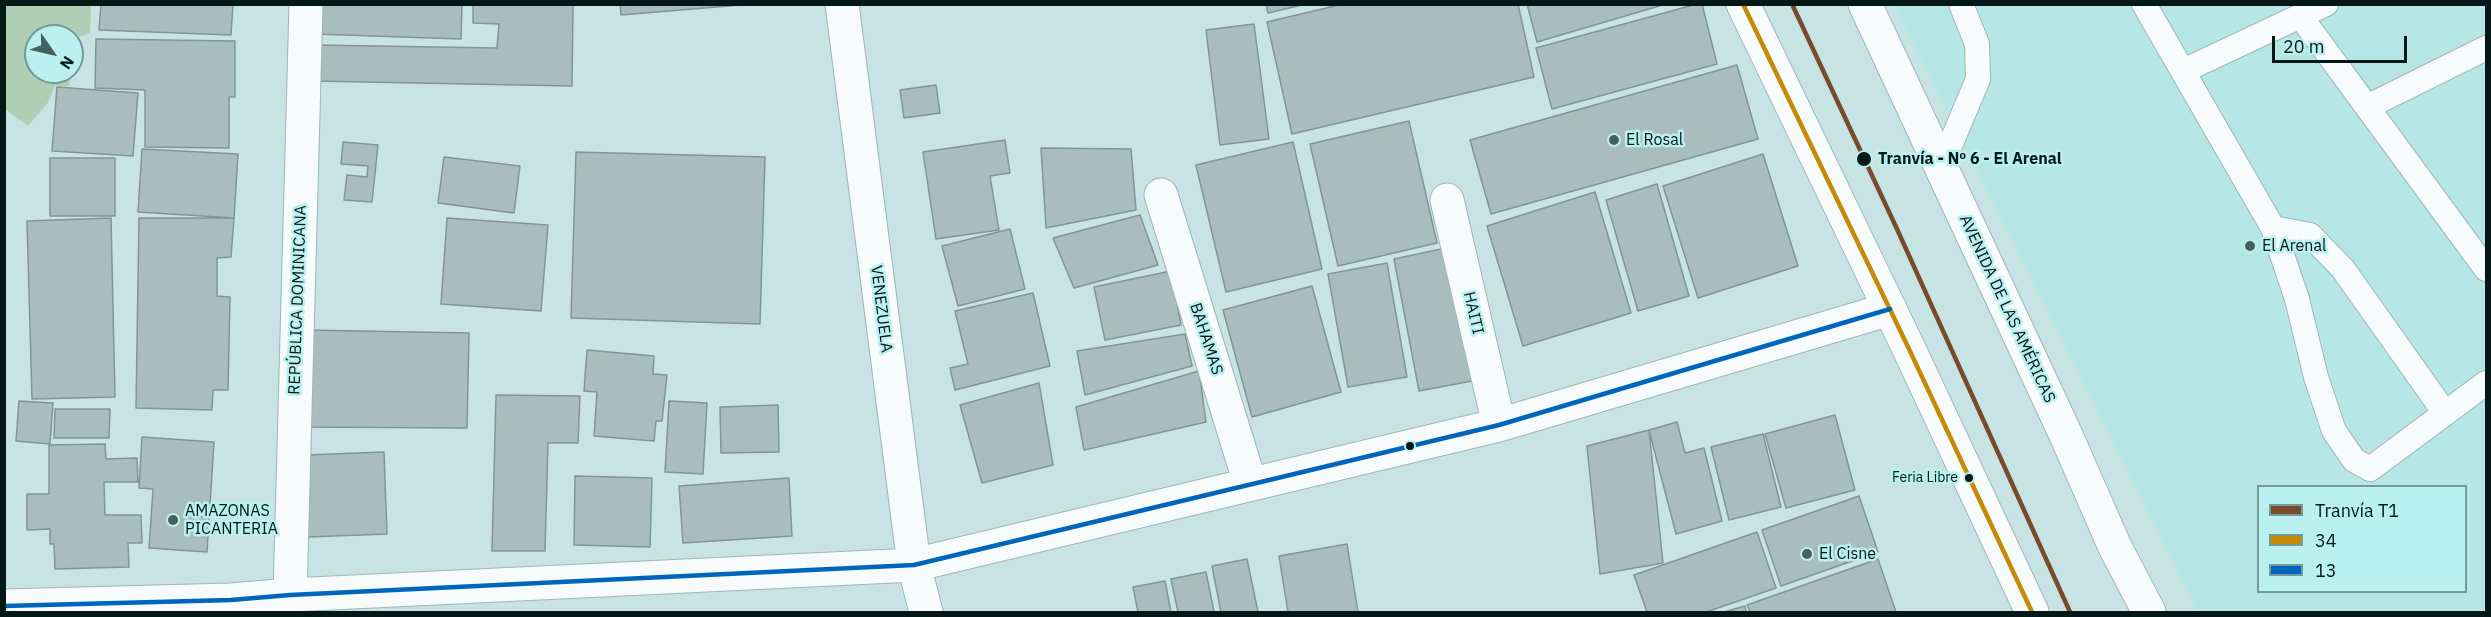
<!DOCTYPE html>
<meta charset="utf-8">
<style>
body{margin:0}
#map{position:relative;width:2491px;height:617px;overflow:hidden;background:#c7e3e3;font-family:"IBM Plex Sans",sans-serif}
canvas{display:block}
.frame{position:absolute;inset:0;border:6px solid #041818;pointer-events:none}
.legend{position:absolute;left:2257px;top:485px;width:210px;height:108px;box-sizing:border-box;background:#baf0ef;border:2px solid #719a99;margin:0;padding:8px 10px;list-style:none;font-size:18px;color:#041818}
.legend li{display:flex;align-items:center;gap:12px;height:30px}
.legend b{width:30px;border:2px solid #719a99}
.north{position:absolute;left:24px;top:24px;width:60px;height:60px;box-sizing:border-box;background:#baf0ef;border:2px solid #719a99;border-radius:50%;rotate:124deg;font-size:16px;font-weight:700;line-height:24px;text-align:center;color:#041818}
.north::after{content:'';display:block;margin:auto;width:21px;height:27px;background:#485f5f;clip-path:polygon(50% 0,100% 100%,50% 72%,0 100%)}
.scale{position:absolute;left:2272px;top:36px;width:135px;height:27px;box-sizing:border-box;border:3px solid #041818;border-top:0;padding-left:8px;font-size:18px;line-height:21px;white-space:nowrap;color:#041818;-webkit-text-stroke:4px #baf0ef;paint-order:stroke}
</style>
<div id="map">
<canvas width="2491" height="617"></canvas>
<div class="frame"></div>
<ul class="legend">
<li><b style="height:8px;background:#7a4b2a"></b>Tranvía T1</li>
<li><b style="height:8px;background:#c68a05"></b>34</li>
<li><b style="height:8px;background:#0065bd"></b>13</li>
</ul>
<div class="north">N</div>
<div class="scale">20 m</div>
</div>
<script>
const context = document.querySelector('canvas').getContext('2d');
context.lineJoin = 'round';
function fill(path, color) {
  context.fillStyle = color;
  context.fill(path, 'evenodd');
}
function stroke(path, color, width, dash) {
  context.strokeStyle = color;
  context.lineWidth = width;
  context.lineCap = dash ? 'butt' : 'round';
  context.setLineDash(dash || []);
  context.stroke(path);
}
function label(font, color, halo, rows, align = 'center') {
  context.font = font + ' "IBM Plex Sans",sans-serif';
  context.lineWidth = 5;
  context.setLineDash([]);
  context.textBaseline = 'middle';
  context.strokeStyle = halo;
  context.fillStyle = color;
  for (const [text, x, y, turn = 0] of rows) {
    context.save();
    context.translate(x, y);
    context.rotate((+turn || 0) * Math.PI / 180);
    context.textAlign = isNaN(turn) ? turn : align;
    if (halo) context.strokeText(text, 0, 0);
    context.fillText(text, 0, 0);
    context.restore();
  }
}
fill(new Path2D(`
 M1894 5H2486V612H2198ZM2258 486H2466V592H2258Z`), '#b6e6e6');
fill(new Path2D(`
 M5 4 91 5 90 33 75 38 72 61V36H36V72H71L69 86H55L47 104 28 126 5 109Z`), '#b0ceb4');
const building = new Path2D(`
 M101 4H233L231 35 99 30Z
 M316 4H462L461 39 315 34Z
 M473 4H573L572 86 314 81 315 45 497 48 499 24 473 23Z
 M620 4H741V5L621 15Z
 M1266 4H1306L1268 13Z
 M1343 4H1518L1534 77 1292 134 1267 22Z
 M1527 4H1666L1537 42Z
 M1697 4H1702L1717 64 1552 109 1536 48Z
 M1254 24 1269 139 1220 145 1206 30Z
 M96 39 235 41V97H229V148L145 147V90L95 88Z
 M1737 65 1758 139 1491 214 1470 140Z
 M936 85 940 113 904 118 900 90Z
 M57 87 138 93 133 156 52 151Z
 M1409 121 1437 243 1338 266 1310 144Z
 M1005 140 1010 173 990 176 999 230 936 239 923 152Z
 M343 142 378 145 372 202 344 200 347 175 367 177 368 166 341 164Z
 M1293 142 1322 269 1226 292 1196 165Z
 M1041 148 1131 149 1136 210 1046 228Z
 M142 149 238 154 234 218 138 212Z
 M576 152 765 157 760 324 571 318Z
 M1763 154 1798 266 1698 298 1663 186Z
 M444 157 520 166 514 213 438 203Z
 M50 158H115V216H50Z
 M1657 184 1689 296 1638 311 1606 200Z
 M1595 192 1631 313 1523 346 1487 226Z
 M1140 215 1158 265 1074 288 1053 238Z
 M111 218 115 397 32 399 27 221Z
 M139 218H234L231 257 217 258V296L230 297 228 390H213L212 410 136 408Z
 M447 218 548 225 541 311 441 304Z
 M1010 229 1025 289 958 306 942 246Z
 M1446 248 1472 381 1419 391 1394 259Z
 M1387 263 1407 377 1348 387 1328 274Z
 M1171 271 1181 325 1105 340 1094 287Z
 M1312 286 1341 392 1252 417 1223 310Z
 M1033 293 1050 366 955 390 950 368 968 364 955 311Z
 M305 330 469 333 467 428 303 427Z
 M1185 334 1192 366 1085 395 1077 351Z
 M587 350 654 356 653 374 667 375 662 421H656L654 441 594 436 597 392 584 391Z
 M1199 371 1206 422 1084 450 1076 407Z
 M1039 383 1053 465 982 483 960 405Z
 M496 395 580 396 578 443H548L545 551H492Z
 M19 401 53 403 50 444 16 441Z
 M669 401 707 403 703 474 665 472Z
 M778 405 779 452 721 453 720 407Z
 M55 409H110L109 438H54Z
 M1835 415 1855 490 1786 508 1765 434Z
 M1677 422 1685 453 1704 448 1722 521 1676 534 1649 430Z
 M1649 430 1663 563 1600 574 1587 446Z
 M1763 434 1781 507 1729 520 1711 447Z
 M142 437 214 442 207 552 149 548 153 489 139 488Z
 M105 444 106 459 137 458 138 482H104L105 515H141L142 543H128L129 567 55 569 54 544H50V529L27 530V494H49V445Z
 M384 452 387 534 308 537 305 455Z
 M575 476 652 478 650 547 574 545Z
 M789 478 792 536 683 543 679 486Z
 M1859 496 1878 552 1781 586 1762 530Z
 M1757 532 1776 588 1706 612H1647L1634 575Z
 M1347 544 1358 612H1288L1279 556Z
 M1247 559 1258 612H1221L1212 566Z
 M1878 559 1896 612H1750L1747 605Z
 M1206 572 1214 612H1178L1171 579Z
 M1165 581 1171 612H1138L1133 587Z
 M1745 606 1746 612H1724Z`);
fill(building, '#a9bebc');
stroke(building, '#819694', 1.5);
const lane = new Path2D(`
 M2144 4 2273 228 2297 299 2316 377 2334 431 2354 460 2370 469 2486 383
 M2301 17 2486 269
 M2183 71 2326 4
 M2367 107 2486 48
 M1941 167 1978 79 1977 44 1961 4
 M2273 228 2310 235 2343 269 2445 413`);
const street = new Path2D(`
 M842 4 914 565 926 612
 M1161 195 1250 483
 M1447 200 1499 425
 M290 595 306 4
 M4 606 231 600 290 595 914 565 1499 425 1890 309`);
const primary = new Path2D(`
 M1743 4 1909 349 2032 612
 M1865 4 2065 433 2115 547 2149 612`);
stroke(lane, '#a0b6b6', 26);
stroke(street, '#a0b6b6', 35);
stroke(primary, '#a0b6b6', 35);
stroke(lane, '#f7fbfb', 24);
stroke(street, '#f7fbfb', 33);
stroke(primary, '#f7fbfb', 33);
stroke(new Path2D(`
 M1743 4 1909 349 2032 612`), '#c68a05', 4.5);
stroke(new Path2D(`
 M4 606 231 600 290 595 914 565 1499 425 1890 309`), '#0065bd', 4.5);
stroke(new Path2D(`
 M1792 4 1897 229 2070 612`), '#7a4b2a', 4.5);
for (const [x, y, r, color] of [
 [1614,140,6,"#485f5f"],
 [1864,159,8,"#041818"],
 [2250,246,6,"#485f5f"],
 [1410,446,5,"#041818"],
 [1969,478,5,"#041818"],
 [173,520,6,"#485f5f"],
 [1807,554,6,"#485f5f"]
]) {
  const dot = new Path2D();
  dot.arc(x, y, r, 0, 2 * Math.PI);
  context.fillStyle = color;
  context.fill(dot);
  stroke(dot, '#baf0ef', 2);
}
label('14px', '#041818', '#baf0ef', [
 ["Feria Libre",1958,478]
], 'right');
label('16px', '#041818', '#baf0ef', [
 ["El Rosal",1626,140],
 ["El Arenal",2262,246],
 ["AMAZONAS",185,511],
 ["PICANTERIA",185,529],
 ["El Cisne",1819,554]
], 'left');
label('bold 16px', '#041818', '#baf0ef', [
 ["Tranvía - Nº 6 - El Arenal",1878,159]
], 'left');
label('16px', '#041818', '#baf0ef', [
 ["REPÚBLICA DOMINICANA",298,300,-88],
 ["VENEZUELA",881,309,83],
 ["AVENIDA DE LAS AMÉRICAS",2007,309,65],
 ["HAITI",1473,313,77],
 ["BAHAMAS",1206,339,72]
]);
</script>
